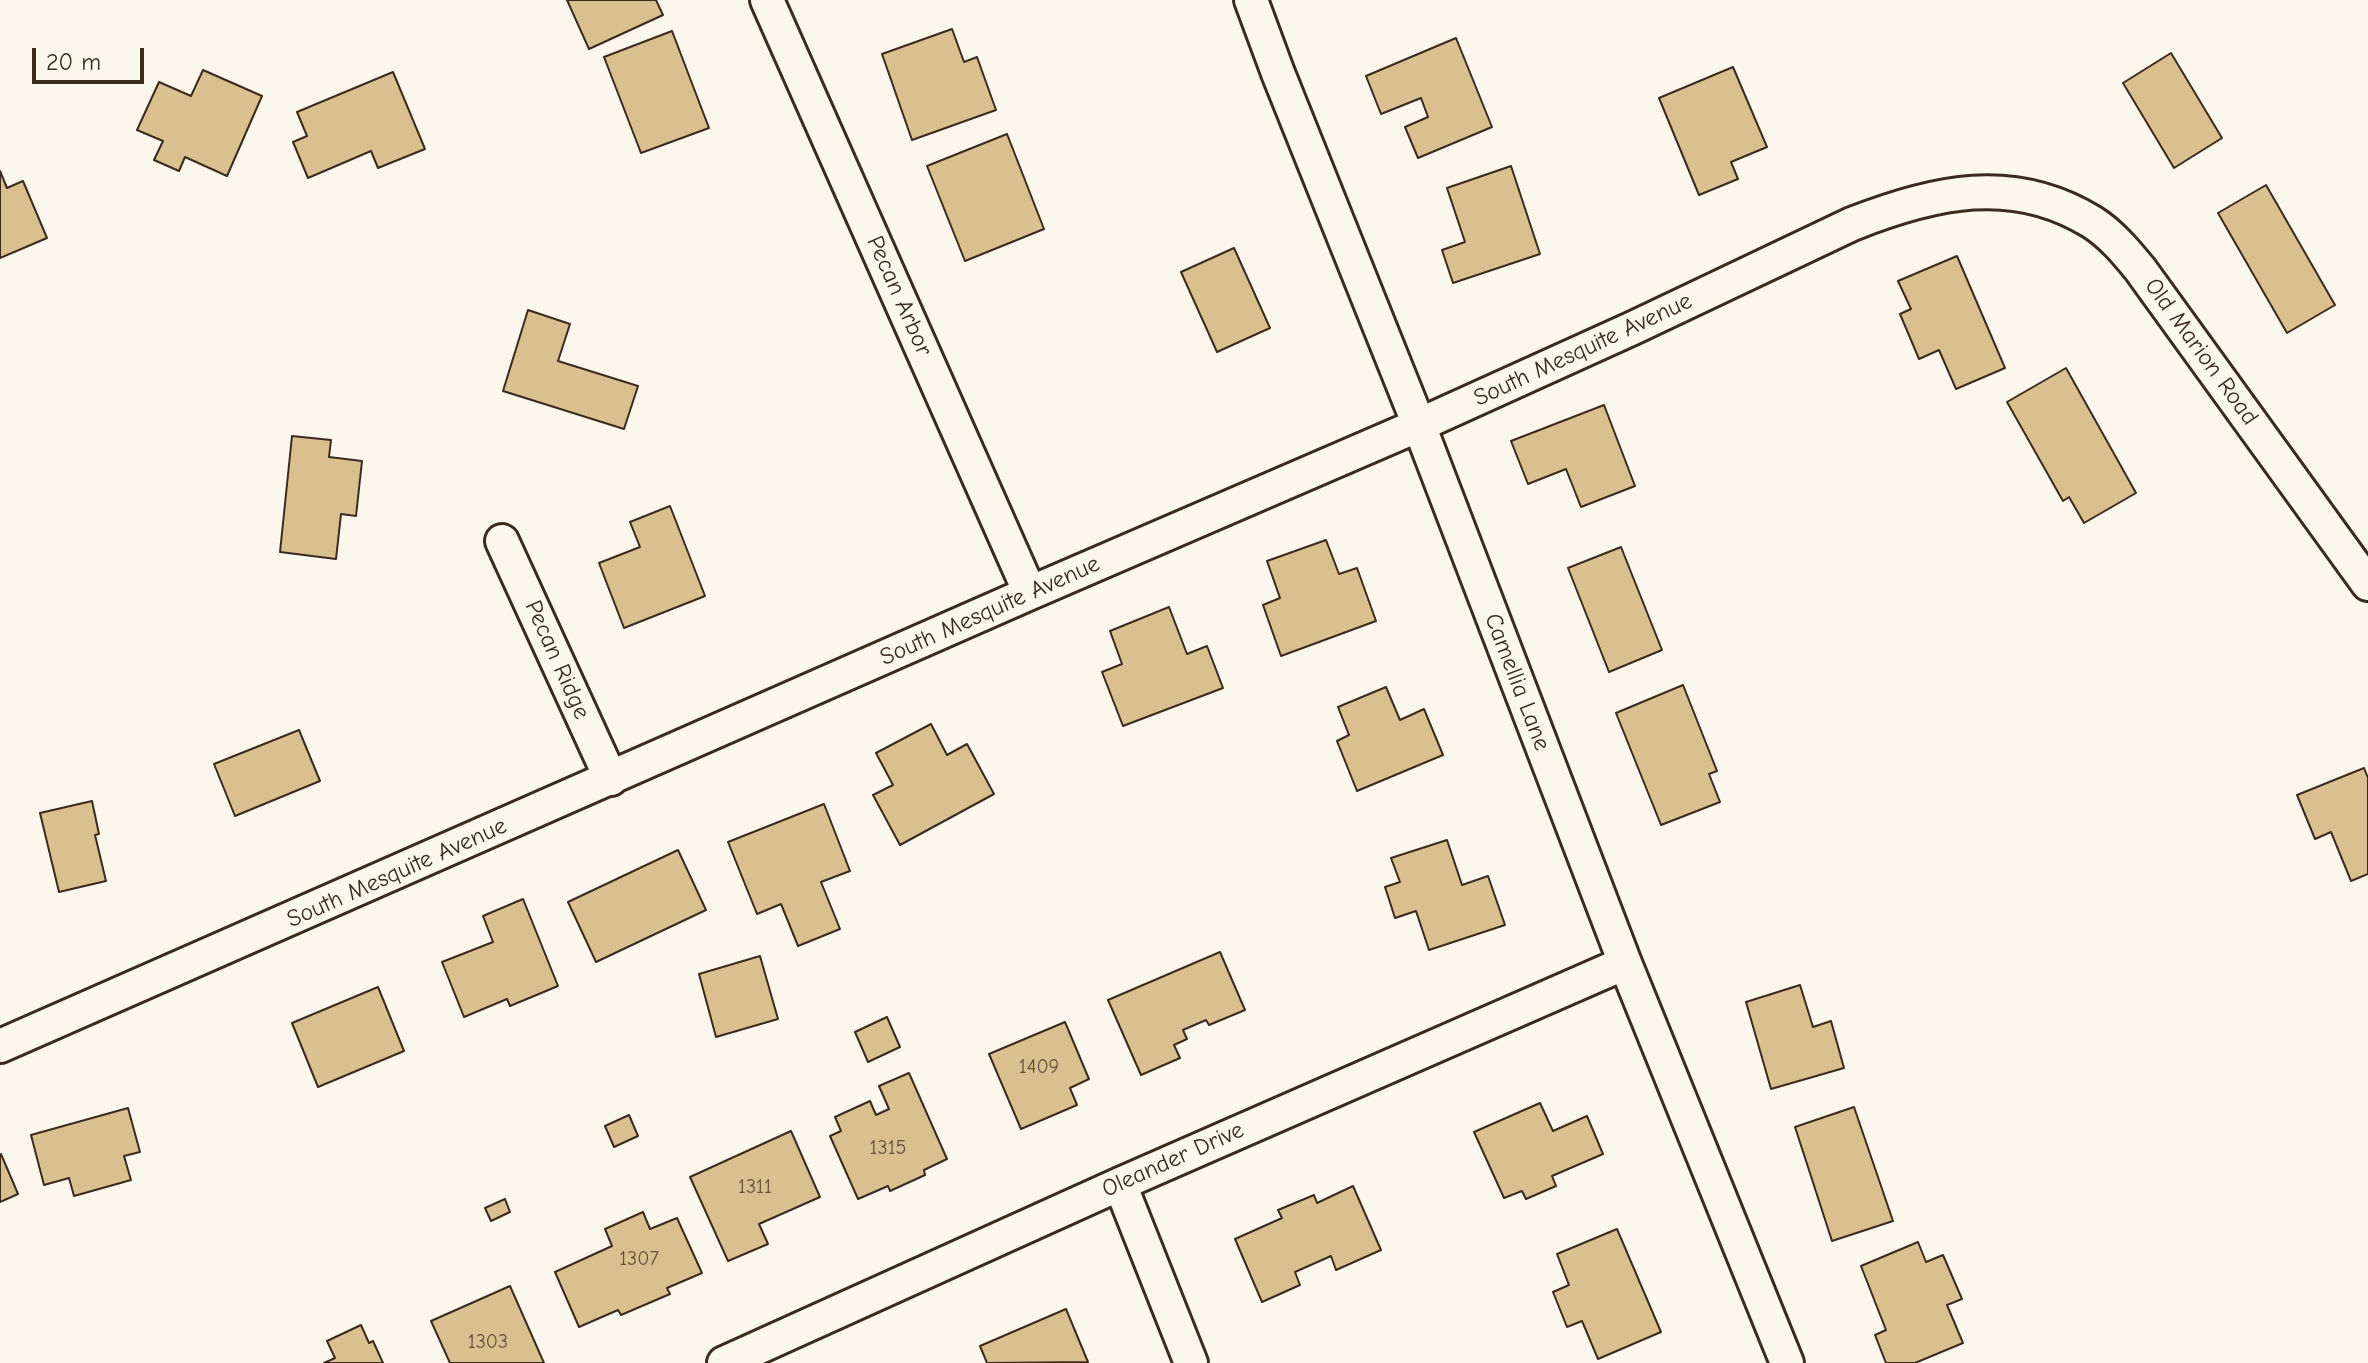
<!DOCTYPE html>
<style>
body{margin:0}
#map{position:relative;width:2368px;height:1363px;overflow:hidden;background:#fbf7ec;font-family:"Comic Neue",sans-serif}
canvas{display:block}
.scale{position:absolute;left:32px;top:48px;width:112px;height:36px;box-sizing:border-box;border:4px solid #3b2a1e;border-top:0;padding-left:10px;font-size:24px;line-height:28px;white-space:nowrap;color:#3b2a1e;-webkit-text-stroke:6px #fbf7ec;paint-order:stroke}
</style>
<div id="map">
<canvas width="2368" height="1363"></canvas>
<div class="scale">20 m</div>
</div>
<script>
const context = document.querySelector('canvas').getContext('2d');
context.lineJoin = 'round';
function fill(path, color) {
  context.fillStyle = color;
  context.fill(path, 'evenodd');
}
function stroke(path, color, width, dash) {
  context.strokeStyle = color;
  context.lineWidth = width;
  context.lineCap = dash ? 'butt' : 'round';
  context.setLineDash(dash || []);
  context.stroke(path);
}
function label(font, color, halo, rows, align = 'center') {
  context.font = font + ' "Comic Neue",sans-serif';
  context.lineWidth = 6;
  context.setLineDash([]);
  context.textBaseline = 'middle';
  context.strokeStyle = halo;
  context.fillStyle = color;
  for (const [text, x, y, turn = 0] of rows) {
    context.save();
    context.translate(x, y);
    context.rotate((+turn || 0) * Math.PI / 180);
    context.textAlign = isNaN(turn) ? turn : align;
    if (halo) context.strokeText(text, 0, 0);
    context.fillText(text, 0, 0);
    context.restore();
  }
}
const building = new Path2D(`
 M567 0H656L663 15 589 49Z
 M952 29 964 62 977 57 996 110 912 140 882 54Z
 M672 31 709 128 641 153 604 57Z
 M1456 38 1492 127 1418 158 1405 127 1428 117 1421 98 1381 114 1366 76Z
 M2171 53 2222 138 2174 168 2123 83Z
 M1733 67 1767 147 1731 162 1738 179 1699 195 1659 98Z
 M203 70 262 96 227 176 185 157 179 171 154 160 163 141 137 130 159 82 191 96Z
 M393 72 425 149 378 168 371 151 308 178 293 142 307 136 297 112Z
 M1007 134 1044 229 965 261 927 166Z
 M1511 166 1540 254 1453 283 1442 250 1465 242 1447 188Z
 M0 171 7 188 23 181 47 238 0 258Z
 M2266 185 2335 305 2287 333 2218 213Z
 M1234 248 1270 328 1217 352 1181 272Z
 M1957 256 2005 368 1956 389 1939 350 1919 359 1900 314 1911 309 1898 281Z
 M528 310 570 324 558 361 638 386 624 429 503 391Z
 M2066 368 2136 493 2084 523 2069 497 2063 501 2007 402Z
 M1604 405 1635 486 1581 507 1566 469 1528 484 1511 441Z
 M292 436 331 440 329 457 362 461 356 516 341 514 336 559 280 552Z
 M670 506 705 596 624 628 599 563 640 547 630 522Z
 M1326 540 1339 574 1357 568 1376 621 1281 656 1263 605 1280 598 1267 561Z
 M1621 547 1662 650 1609 672 1568 568Z
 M1169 607 1187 654 1207 646 1223 688 1123 726 1102 672 1122 664 1110 631Z
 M1683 685 1717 771 1709 774 1720 802 1661 825 1616 713Z
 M1386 687 1400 720 1424 709 1443 755 1357 791 1337 741 1349 735 1338 707Z
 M931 724 947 755 967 744 994 794 900 845 873 795 893 785 876 753Z
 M299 730 320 781 235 816 214 764Z
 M2364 768 2368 778V874L2351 881 2331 832 2315 839 2297 795Z
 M92 801 99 834 95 835 106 881 59 892 40 813Z
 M824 804 850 871 821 882 840 929 798 946 781 904 757 914 728 842Z
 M1447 840 1462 885 1488 876 1505 925 1429 950 1416 911 1395 918 1385 887 1400 882 1391 858Z
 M678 850 706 910 596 962 568 902Z
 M523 899 558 986 510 1006 507 999 464 1017 442 962 493 942 483 916Z
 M1220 952 1245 1010 1209 1025 1206 1020 1183 1030 1187 1039 1174 1045 1180 1058 1141 1075 1108 1000Z
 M760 956 778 1019 716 1037 699 974Z
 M1800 985 1813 1027 1831 1021 1844 1068 1771 1089 1746 1002Z
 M378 987 404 1051 318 1087 292 1023Z
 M887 1017 900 1047 868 1062 855 1032Z
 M1065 1022 1089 1079 1070 1088 1077 1105 1021 1129 989 1054Z
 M909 1073 947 1159 924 1170 925 1175 890 1191 888 1186 858 1199 830 1136 841 1131 835 1117 870 1101 876 1115 889 1109 879 1086Z
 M1540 1103 1553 1131 1587 1116 1603 1154 1552 1176 1556 1186 1526 1199 1522 1191 1504 1198 1474 1132Z
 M1854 1107 1893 1221 1832 1241 1795 1127Z
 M128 1108 140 1152 124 1156 131 1180 74 1196 69 1178 44 1185 31 1135Z
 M629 1115 638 1136 614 1147 605 1126Z
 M791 1131 820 1197 759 1224 768 1244 728 1261 690 1177Z
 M1 1154 18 1194 0 1202V1155Z
 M1353 1186 1381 1250 1336 1270 1331 1256 1295 1272 1300 1285 1262 1302 1235 1239 1282 1218 1278 1210 1314 1195 1317 1203Z
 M505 1199 510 1212 491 1221 485 1208Z
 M643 1212 650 1229 677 1218 702 1273 667 1288 670 1294 621 1315 618 1310 579 1327 555 1272 612 1246 605 1229Z
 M1617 1229 1661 1332 1598 1359 1582 1321 1567 1327 1553 1292 1569 1285 1557 1254Z
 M1918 1242 1926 1262 1943 1255 1962 1299 1947 1305 1963 1343 1915 1363H1886L1875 1335 1886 1330 1861 1266Z
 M510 1286 544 1363H450L431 1321Z
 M1066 1309 1088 1362 987 1363 980 1346Z
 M361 1325 369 1343 373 1341 383 1363H324L335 1358 327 1341Z`);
fill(building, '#dabf8f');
stroke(building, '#3b2a1e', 2);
const street = new Path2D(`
 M767 0 1030 593
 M1251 0 1278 73 1419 425 1625 963 1787 1363
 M502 541 611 779
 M0 1046 1030 593 1419 425 1633 328 1852 224C1933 192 2013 173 2092 222 2111 234 2126 252 2140 269L2368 584
 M1120 1184 1191 1363
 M724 1363 1120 1184 1625 963`);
stroke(street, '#3b2a1e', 38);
stroke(street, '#fbf7ec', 32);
label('20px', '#634f3a', null, [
 ["1409",1039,1067],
 ["1315",888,1148],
 ["1311",755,1187],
 ["1307",639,1259],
 ["1303",488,1342]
]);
label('24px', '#3b2a1e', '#fbf7ec', [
 ["Pecan Arbor",899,296,66],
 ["South Mesquite Avenue",1583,350,-25],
 ["Old Marion Road",2201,352,54],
 ["South Mesquite Avenue",990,611,-24],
 ["Pecan Ridge",557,660,66],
 ["Camellia Lane",1517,682,69],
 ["South Mesquite Avenue",397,873,-24],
 ["Oleander Drive",1173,1160,-24]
]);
</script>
